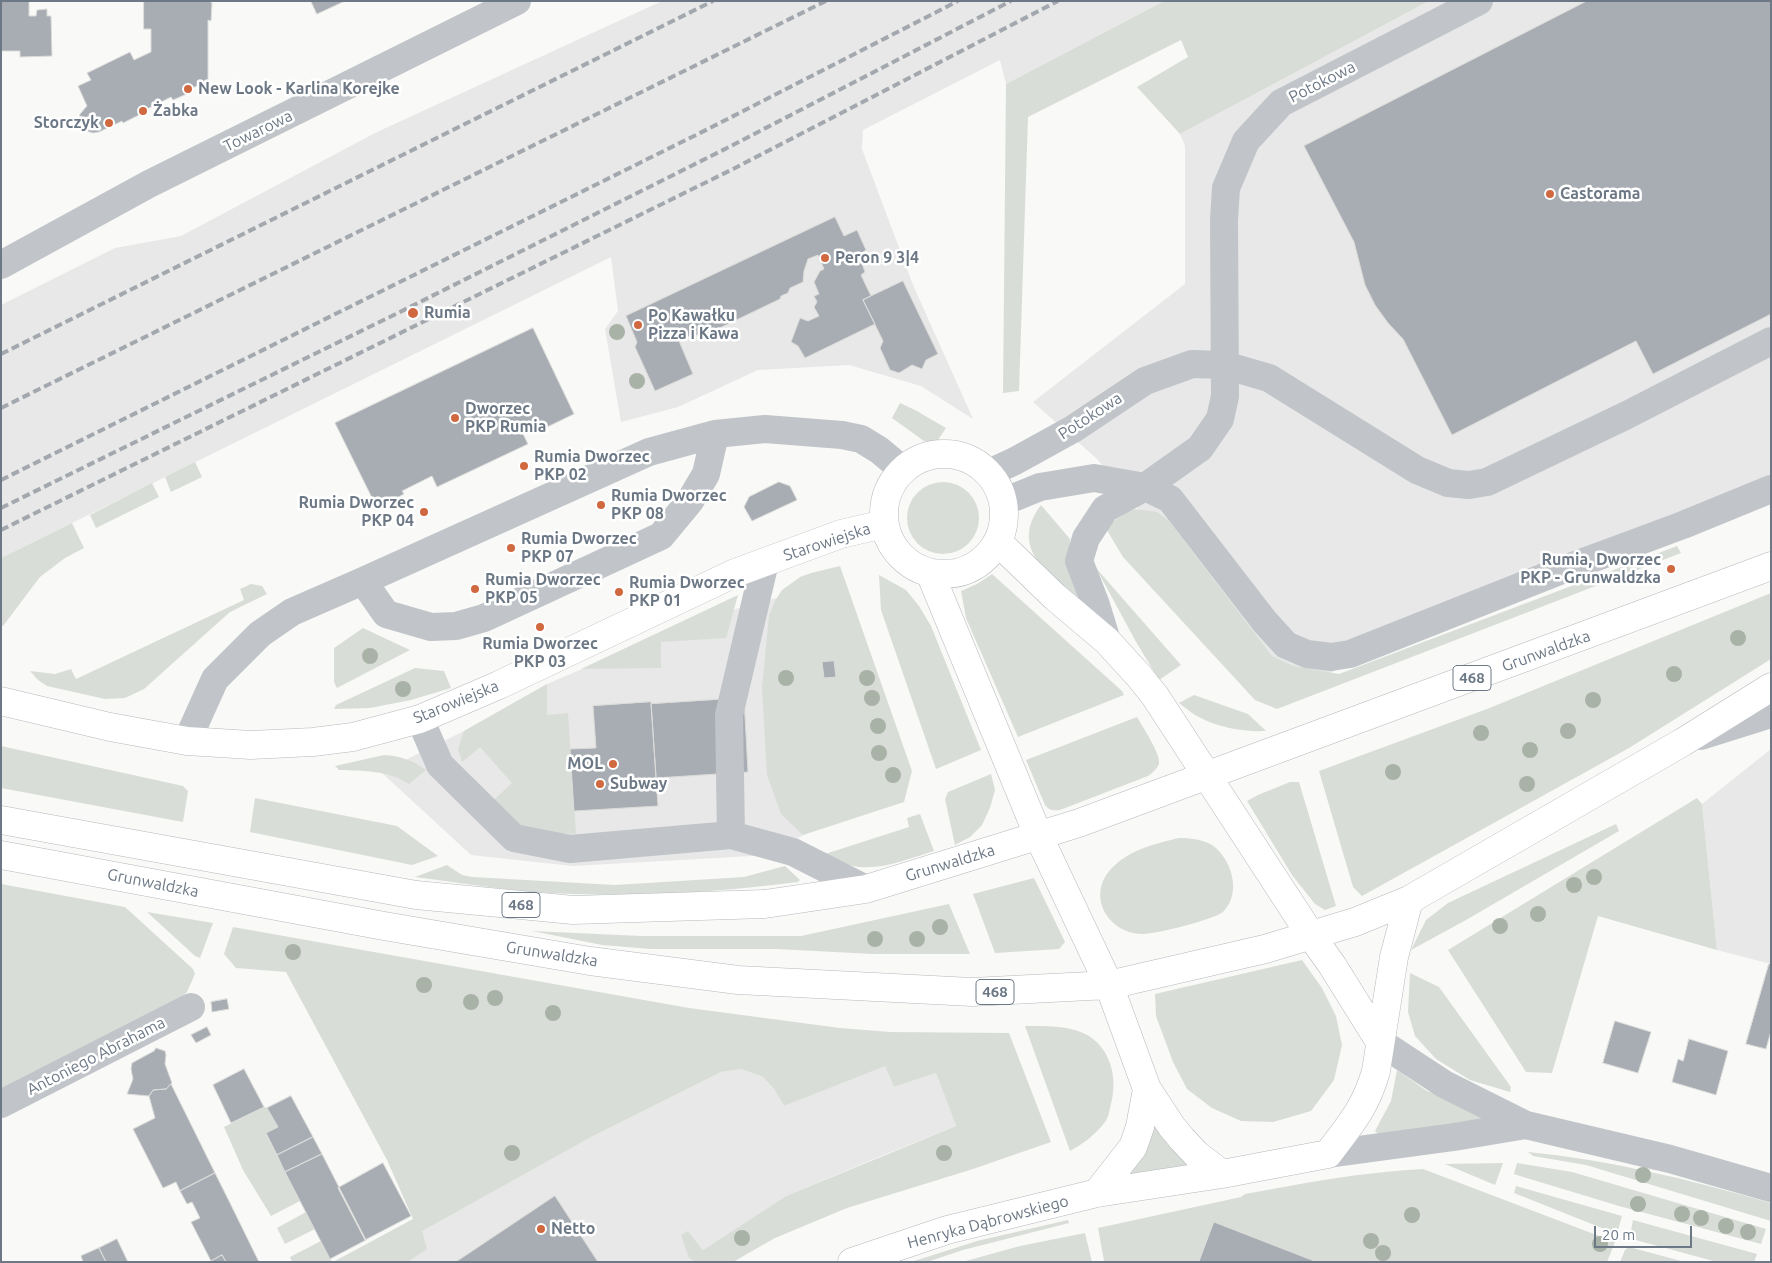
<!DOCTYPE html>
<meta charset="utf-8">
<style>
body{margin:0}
#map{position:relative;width:1772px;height:1263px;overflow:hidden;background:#f9f9f7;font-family:Ubuntu,sans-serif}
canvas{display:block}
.frame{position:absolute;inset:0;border:2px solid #6c7885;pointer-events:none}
.scale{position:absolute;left:1594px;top:1226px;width:98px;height:22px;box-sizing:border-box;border:2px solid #6c7885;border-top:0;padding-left:6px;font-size:15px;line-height:18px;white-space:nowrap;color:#6c7885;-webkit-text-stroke:4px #fff;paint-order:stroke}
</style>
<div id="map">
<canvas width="1772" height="1263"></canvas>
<div class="frame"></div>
<div class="scale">20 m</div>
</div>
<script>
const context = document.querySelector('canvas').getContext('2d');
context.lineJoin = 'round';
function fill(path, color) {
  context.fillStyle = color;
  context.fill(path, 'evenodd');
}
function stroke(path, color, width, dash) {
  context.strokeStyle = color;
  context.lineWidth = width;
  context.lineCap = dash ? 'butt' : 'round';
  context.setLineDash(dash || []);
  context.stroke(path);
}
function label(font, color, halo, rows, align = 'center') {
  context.font = font + ' Ubuntu,sans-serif';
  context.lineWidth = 5;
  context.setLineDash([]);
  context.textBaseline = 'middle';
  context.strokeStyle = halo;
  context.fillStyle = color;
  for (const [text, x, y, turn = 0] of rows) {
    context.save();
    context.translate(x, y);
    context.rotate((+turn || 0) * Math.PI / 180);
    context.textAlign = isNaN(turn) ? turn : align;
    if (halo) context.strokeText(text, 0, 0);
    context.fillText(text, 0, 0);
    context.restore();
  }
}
fill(new Path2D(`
 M662 1H1164L1006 84 1000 60 863 130 862 149 913 285 973 419 921 386 849 365 758 370 678 407 621 422 605 329 618 311 611 257 1 558V305L115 248 181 236 375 133Z
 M1429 1H1771V484L1562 568 1288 692 1097 459 1033 402 1185 284V146L1180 134Z
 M814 588 860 802 769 855 573 866 471 855 381 772 464 731 547 684 702 618Z
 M1771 749V964L1717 950 1702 804Z
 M885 1065 894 1087 936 1073 956 1126 886 1154 786 1196 703 1250 688 1231 689 1258 695 1262H333L589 1138 721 1072 741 1069 763 1077 774 1089 784 1106Z`), '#e7e8e7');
fill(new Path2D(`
 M1164 1H1429L1180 134 1137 87 1188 57 1181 40 1028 117 1019 391 1003 393 1006 84Z
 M900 403 915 410 946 428 936 443 924 441 892 418Z
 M195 462 202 477 171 492 165 477Z
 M907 518a36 36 0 1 1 72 0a36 36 0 1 1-72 0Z
 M152 483 159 497 96 528 90 515Z
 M1041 505 1070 539 1069 556 1080 596 1078 597C1070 593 1064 587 1057 581 1030 559 1018 535 1041 505Z
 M1135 509 1157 512 1169 521 1272 656 1293 666 1339 674 1677 546 1681 553 1277 709 1255 700 1123 557 1105 527 1127 512Z
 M72 523 84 548 65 558 40 577 3 626H1V558Z
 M840 566 912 771 904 802 803 835 781 814 767 775 762 688 769 616 775 601 782 590 800 577 811 573Z
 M1096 568 1181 665 1159 680 1135 640Z
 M992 574 1122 691 1124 695 1018 737 966 618 961 591 977 584Z
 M879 575 906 590 919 606 931 626 981 750 936 769 881 610Z
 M251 584 262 586 267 594 230 612 144 689 125 698 105 699 47 686 38 680 30 671 55 674 71 669 76 679 244 600 240 589Z
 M1771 593V659L1629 748 1362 896 1353 887 1319 771 1487 709Z
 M738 595 726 638 661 642V668L581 669Z
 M363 628 410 650 337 688 334 682V648Z
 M415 668 444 671 451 688 411 700 370 708 334 709 336 705Z
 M547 684V715L568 713 576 834 526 831 494 800 512 783 480 747 462 762 458 749 464 731Z
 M1194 695 1248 714 1266 731C1244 732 1219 728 1199 717 1192 714 1186 708 1179 703Z
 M1137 717C1142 726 1161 754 1159 764 1157 769 1153 772 1148 776L1060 810C1053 811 1049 810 1045 805L1026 760Z
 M1 746 183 786 188 791 183 822 1 788Z
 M384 755C400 756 412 760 426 770L409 784C388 770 363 771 339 770L335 766Z
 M991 774 995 790 990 808 982 825 970 837 955 845 945 799 948 792Z
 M1290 782H1299L1336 906 1325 910 1315 904 1292 875 1247 801 1258 795Z
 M255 798 397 826 438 856 412 865 250 832Z
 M1697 798 1702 804 1717 950 1598 916 1552 1073 1526 1072 1448 950Z
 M920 814 934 851C907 859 874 874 846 864 839 862 832 857 825 854L909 827 907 818Z
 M1616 824 1619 831 1466 920 1411 950 1426 920 1448 903Z
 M1179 838C1190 838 1202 839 1212 845 1232 859 1242 893 1223 912 1215 919 1154 935 1142 934 1107 933 1085 894 1113 867 1131 849 1155 844 1179 838Z
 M447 865 462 875 472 877 615 885 744 877 785 866 800 880 798 882C711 893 623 898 536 892 496 889 455 882 415 877Z
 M1034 878 1065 942 1059 949 995 953 973 894Z
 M1 884 125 907 193 969 195 974 187 992 181 997 1 1089Z
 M949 904 970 954H873L777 949H651L602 945 532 931 641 936H801Z
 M147 912 213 923 200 958 195 956Z
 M233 927 689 1008 840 1028 890 1032 1009 1033 1051 1142 973 1169 847 1208 775 1238 733 1262H695L689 1258 681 1235 688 1231 703 1250 786 1196 956 1126 936 1073 894 1087 885 1066 784 1106 774 1089 763 1077 741 1069 721 1072 589 1138 422 1231 427 1249 408 1262H333L413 1219 387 1160 286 972 236 968 224 954Z
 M1302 960 1322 988 1336 1016 1342 1045 1334 1080 1311 1111 1273 1122 1241 1121 1212 1108 1187 1089 1173 1062 1156 1016 1155 994Z
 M1410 973 1439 987 1511 1087 1510 1092 1470 1080 1436 1059 1415 1036 1408 1012Z
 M1025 1026C1045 1026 1071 1025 1089 1036 1113 1052 1118 1082 1110 1108 1109 1113 1108 1118 1105 1122 1095 1135 1084 1143 1070 1151Z
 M1397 1070 1427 1091 1507 1119 1378 1134 1375 1131 1391 1101Z
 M264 1107 267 1108 278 1127 266 1134 300 1201 271 1216 243 1170 224 1127Z
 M1157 1116 1192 1165 1112 1184 1136 1163 1149 1144Z
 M1528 1152C1610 1160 1691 1180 1771 1203V1221L1586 1165 1533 1156Z
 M1503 1163 1495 1185 1445 1164Z
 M1517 1163 1572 1172 1766 1229 1761 1244 1619 1206 1520 1176 1514 1174Z
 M1423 1169 1615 1242 1607 1262H1317L1214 1222 1199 1262 1104 1261 1098 1228 1241 1197 1245 1194C1304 1183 1363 1172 1423 1169Z
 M1516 1186 1622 1216 1617 1234 1514 1193Z
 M306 1212 315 1229 285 1244 277 1228Z
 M1068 1220 1069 1223 963 1250 927 1262H911L977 1241Z
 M1633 1220 1757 1254 1754 1262H1717L1632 1239 1630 1236Z
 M1085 1233 1092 1262H962L1020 1246Z
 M321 1241 332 1262H292L290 1257Z
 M1629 1247 1685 1262H1620L1625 1250Z`), '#d9ddd7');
const building = new Path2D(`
 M1 1H29V16H36L37 10 47 9V16H51L52 56 20 57V51H1Z
 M144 1H209L212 3 211 21 208 20V81L188 90 189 93 173 100 171 97 139 113V115L123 123 122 121 99 132 93 133 86 131 81 126 79 120 80 114 87 106 78 86 91 80 87 73 130 52 134 60 151 52V29H144Z
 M311 1H345L317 14Z
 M1587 1H1771V314L1653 374 1636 341 1452 435 1403 339 1388 323 1375 305 1365 285 1354 242 1304 146Z
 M835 217 844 236 857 230 866 250 859 255 865 272 861 275 871 296 863 300 875 324 805 358 798 346 791 342 800 318 808 321 819 316 814 307 817 302 814 296 819 294 814 282 820 271 824 269 818 255 808 259 804 271 803 282 790 288 788 293 781 296 780 299 705 335 702 333 696 336 691 335 679 341 693 374 655 391 635 347 637 342 626 316Z
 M903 281 938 354 926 360 922 369 912 365 899 373 890 370 880 348 883 341 863 300Z
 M533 328 574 414 543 429 541 425 523 434 528 444 437 487 432 476 402 491 404 494 377 508 335 423Z
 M779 482 790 486 797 500 752 521 744 507 749 497Z
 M834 661 836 677 824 678 822 662Z
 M744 698 748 772 656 778 651 704Z
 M651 702 658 806 574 811 570 749 596 748 593 706Z
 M1769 964H1771V1031L1766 1049 1746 1044Z
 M227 999 229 1009 212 1012 211 1002Z
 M1615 1021 1651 1032 1638 1073 1603 1063Z
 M207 1027 211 1035 196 1043 191 1035Z
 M1689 1039 1728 1051 1716 1095 1672 1082 1678 1059 1683 1061Z
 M156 1048 165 1051 166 1055 165 1064 172 1083 166 1089 153 1090 149 1096 127 1094 133 1079 131 1069 132 1063 154 1051Z
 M244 1069 264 1107 231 1123 213 1085Z
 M171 1084 215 1173 180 1191 176 1182 163 1188 133 1129 155 1118 149 1096 153 1090 166 1089Z
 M291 1096 313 1137 277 1155 266 1133 278 1127 267 1108Z
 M313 1137 322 1154 285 1172 277 1155Z
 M322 1154 366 1240 330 1259 285 1172Z
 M383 1163 411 1216 365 1240 338 1188Z
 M215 1173 229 1201 259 1262H226L222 1255 211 1261 191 1222 200 1218 192 1202 187 1204 180 1191Z
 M555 1196 598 1262H456Z
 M1214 1222 1317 1262H1199Z
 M117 1239 127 1260 128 1262H106L99 1248Z
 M99 1248 106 1262H83L81 1256Z
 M222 1255 226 1262H209L211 1261Z`);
fill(building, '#a7adb3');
stroke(building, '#dbdbd9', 1);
const major = new Path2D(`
 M884 514a60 60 0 1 1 120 0a60 60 0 1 1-120 0Z
 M998 542 1055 597 1107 641 1139 676 1155 696 1310 934 1332 965 1380 1042
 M930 573 1038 835 1109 985 1147 1089 1172 1127 1182 1139 1197 1155 1222 1174
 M1 701 110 727 187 741 251 745 313 742 353 737 420 719 499 685 735 573 841 534 884 524
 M1 820 416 895 573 910 765 904 866 889 1079 823 1771 566
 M1 855 384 926 590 961 738 980 972 992 1109 985 1265 949 1355 922 1409 900 1683 742 1771 687
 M1097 1193 1133 1147 1140 1127 1147 1089
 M852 1262 947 1230 1097 1193 1222 1174 1328 1154C1350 1125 1366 1107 1376 1071L1394 957 1409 900`);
stroke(major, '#b5b8bc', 29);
stroke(new Path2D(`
 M1 265 149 184 517 1
 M989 473 1015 461 1073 429 1145 381 1192 364 1224 365 1269 378 1417 470 1448 483 1469 485 1487 482 1627 415 1771 341
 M1003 502 1040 487 1094 478 1145 487 1170 499 1265 622 1286 645 1307 654 1331 657 1350 654 1562 570 1683 525 1771 489
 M363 581 386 614 431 627 456 626 484 618 661 536 690 501 706 474 715 434
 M1107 641 1096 605 1079 561 1086 538 1105 509 1145 487 1200 448 1220 419 1225 396 1224 220 1226 188 1246 141 1281 103 1479 1
 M420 719 440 765 514 838 570 849 731 835 793 852 866 889
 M1701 736 1771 714
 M187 741 215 679 260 634 292 612 363 581 649 452 715 434 765 429 842 435 861 439 879 450 903 470
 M731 835 729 715 765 562
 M1380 1042 1444 1084 1526 1125 1670 1159 1771 1188
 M1 1104 191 1007
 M1328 1154 1454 1137 1526 1125`), '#c1c4c8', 28);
stroke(major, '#fff', 28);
stroke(new Path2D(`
 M1 354 713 1
 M1 408 826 1
 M1 480 708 129 958 1
 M1 508 408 308 729 147 1011 1
 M1 530 733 169 1058 1`), '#a3a8ae', 4, [8, 4]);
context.fillStyle = '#a9b2a7';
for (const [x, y] of [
 [617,332],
 [637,381],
 [1738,638],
 [370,656],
 [1674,674],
 [786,678],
 [867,678],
 [403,689],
 [872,698],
 [1593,700],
 [878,726],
 [1568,731],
 [1481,733],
 [1530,750],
 [879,753],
 [1393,772],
 [893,775],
 [1527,784],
 [1594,877],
 [1574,885],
 [1538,914],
 [1500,926],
 [940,927],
 [875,939],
 [917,939],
 [293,952],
 [424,985],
 [495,998],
 [471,1002],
 [553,1013],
 [512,1153],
 [944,1153],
 [1643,1175],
 [1638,1204],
 [1682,1214],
 [1412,1215],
 [1701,1218],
 [1726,1226],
 [1748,1232],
 [742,1238],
 [1371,1241],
 [1600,1244],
 [1383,1253]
]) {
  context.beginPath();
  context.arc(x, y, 8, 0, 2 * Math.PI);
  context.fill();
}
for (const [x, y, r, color] of [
 [188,89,5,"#d06840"],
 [143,111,5,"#d06840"],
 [109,123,5,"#d06840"],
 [1550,194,5,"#d06840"],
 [825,258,5,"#d06840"],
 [413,313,6,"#d06840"],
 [638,325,5,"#d06840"],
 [455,418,5,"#d06840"],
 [524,466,5,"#d06840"],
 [601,505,5,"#d06840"],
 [424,512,5,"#d06840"],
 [511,548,5,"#d06840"],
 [1671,569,5,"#d06840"],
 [475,589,5,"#d06840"],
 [619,592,5,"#d06840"],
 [540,627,5,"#d06840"],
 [613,764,5,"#d06840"],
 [600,784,5,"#d06840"],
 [541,1229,5,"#d06840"]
]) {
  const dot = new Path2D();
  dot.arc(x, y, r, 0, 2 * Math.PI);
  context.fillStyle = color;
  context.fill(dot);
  stroke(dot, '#fff', 2);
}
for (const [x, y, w] of [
 [1472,678,38],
 [521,905,38],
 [995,992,38]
]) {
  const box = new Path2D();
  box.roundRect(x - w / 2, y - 12.5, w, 25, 4);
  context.fillStyle = '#fff';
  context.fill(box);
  stroke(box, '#6c7885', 1);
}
label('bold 15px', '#6c7885', null, [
 ["468",1472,678],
 ["468",521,905],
 ["468",995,992]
]);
label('16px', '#6c7885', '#fff', [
 ["Potokowa",1322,82,-27],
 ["Towarowa",258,131,-26],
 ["Potokowa",1090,416,-33],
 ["Starowiejska",827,542,-18],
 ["Grunwaldzka",1546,651,-20],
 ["Starowiejska",456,702,-22],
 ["Grunwaldzka",950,863,-17],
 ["Grunwaldzka",153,883,11],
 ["Grunwaldzka",552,954,9],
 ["Antoniego Abrahama",96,1056,-27],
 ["Henryka Dąbrowskiego",988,1222,-15]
]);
label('bold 16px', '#6c7885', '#fff', [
 ["New Look - Karlina Korejke",198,89],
 ["Żabka",153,111],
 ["Storczyk",99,123,"right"],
 ["Castorama",1560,194],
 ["Peron 9 3|4",835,258],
 ["Rumia",424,313],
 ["Po Kawałku",648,316],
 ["Pizza i Kawa",648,334],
 ["Dworzec",465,409],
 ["PKP Rumia",465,427],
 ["Rumia Dworzec",534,457],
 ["PKP 02",534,475],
 ["Rumia Dworzec",611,496],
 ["PKP 08",611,514],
 ["Rumia Dworzec",414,503,"right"],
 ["PKP 04",414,521,"right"],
 ["Rumia Dworzec",521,539],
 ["PKP 07",521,557],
 ["Rumia, Dworzec",1661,560,"right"],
 ["PKP - Grunwaldzka",1661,578,"right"],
 ["Rumia Dworzec",485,580],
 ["PKP 05",485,598],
 ["Rumia Dworzec",629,583],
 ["PKP 01",629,601],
 ["Rumia Dworzec",540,644,"center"],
 ["PKP 03",540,662,"center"],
 ["MOL",603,764,"right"],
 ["Subway",610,784],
 ["Netto",551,1229]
], 'left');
</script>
